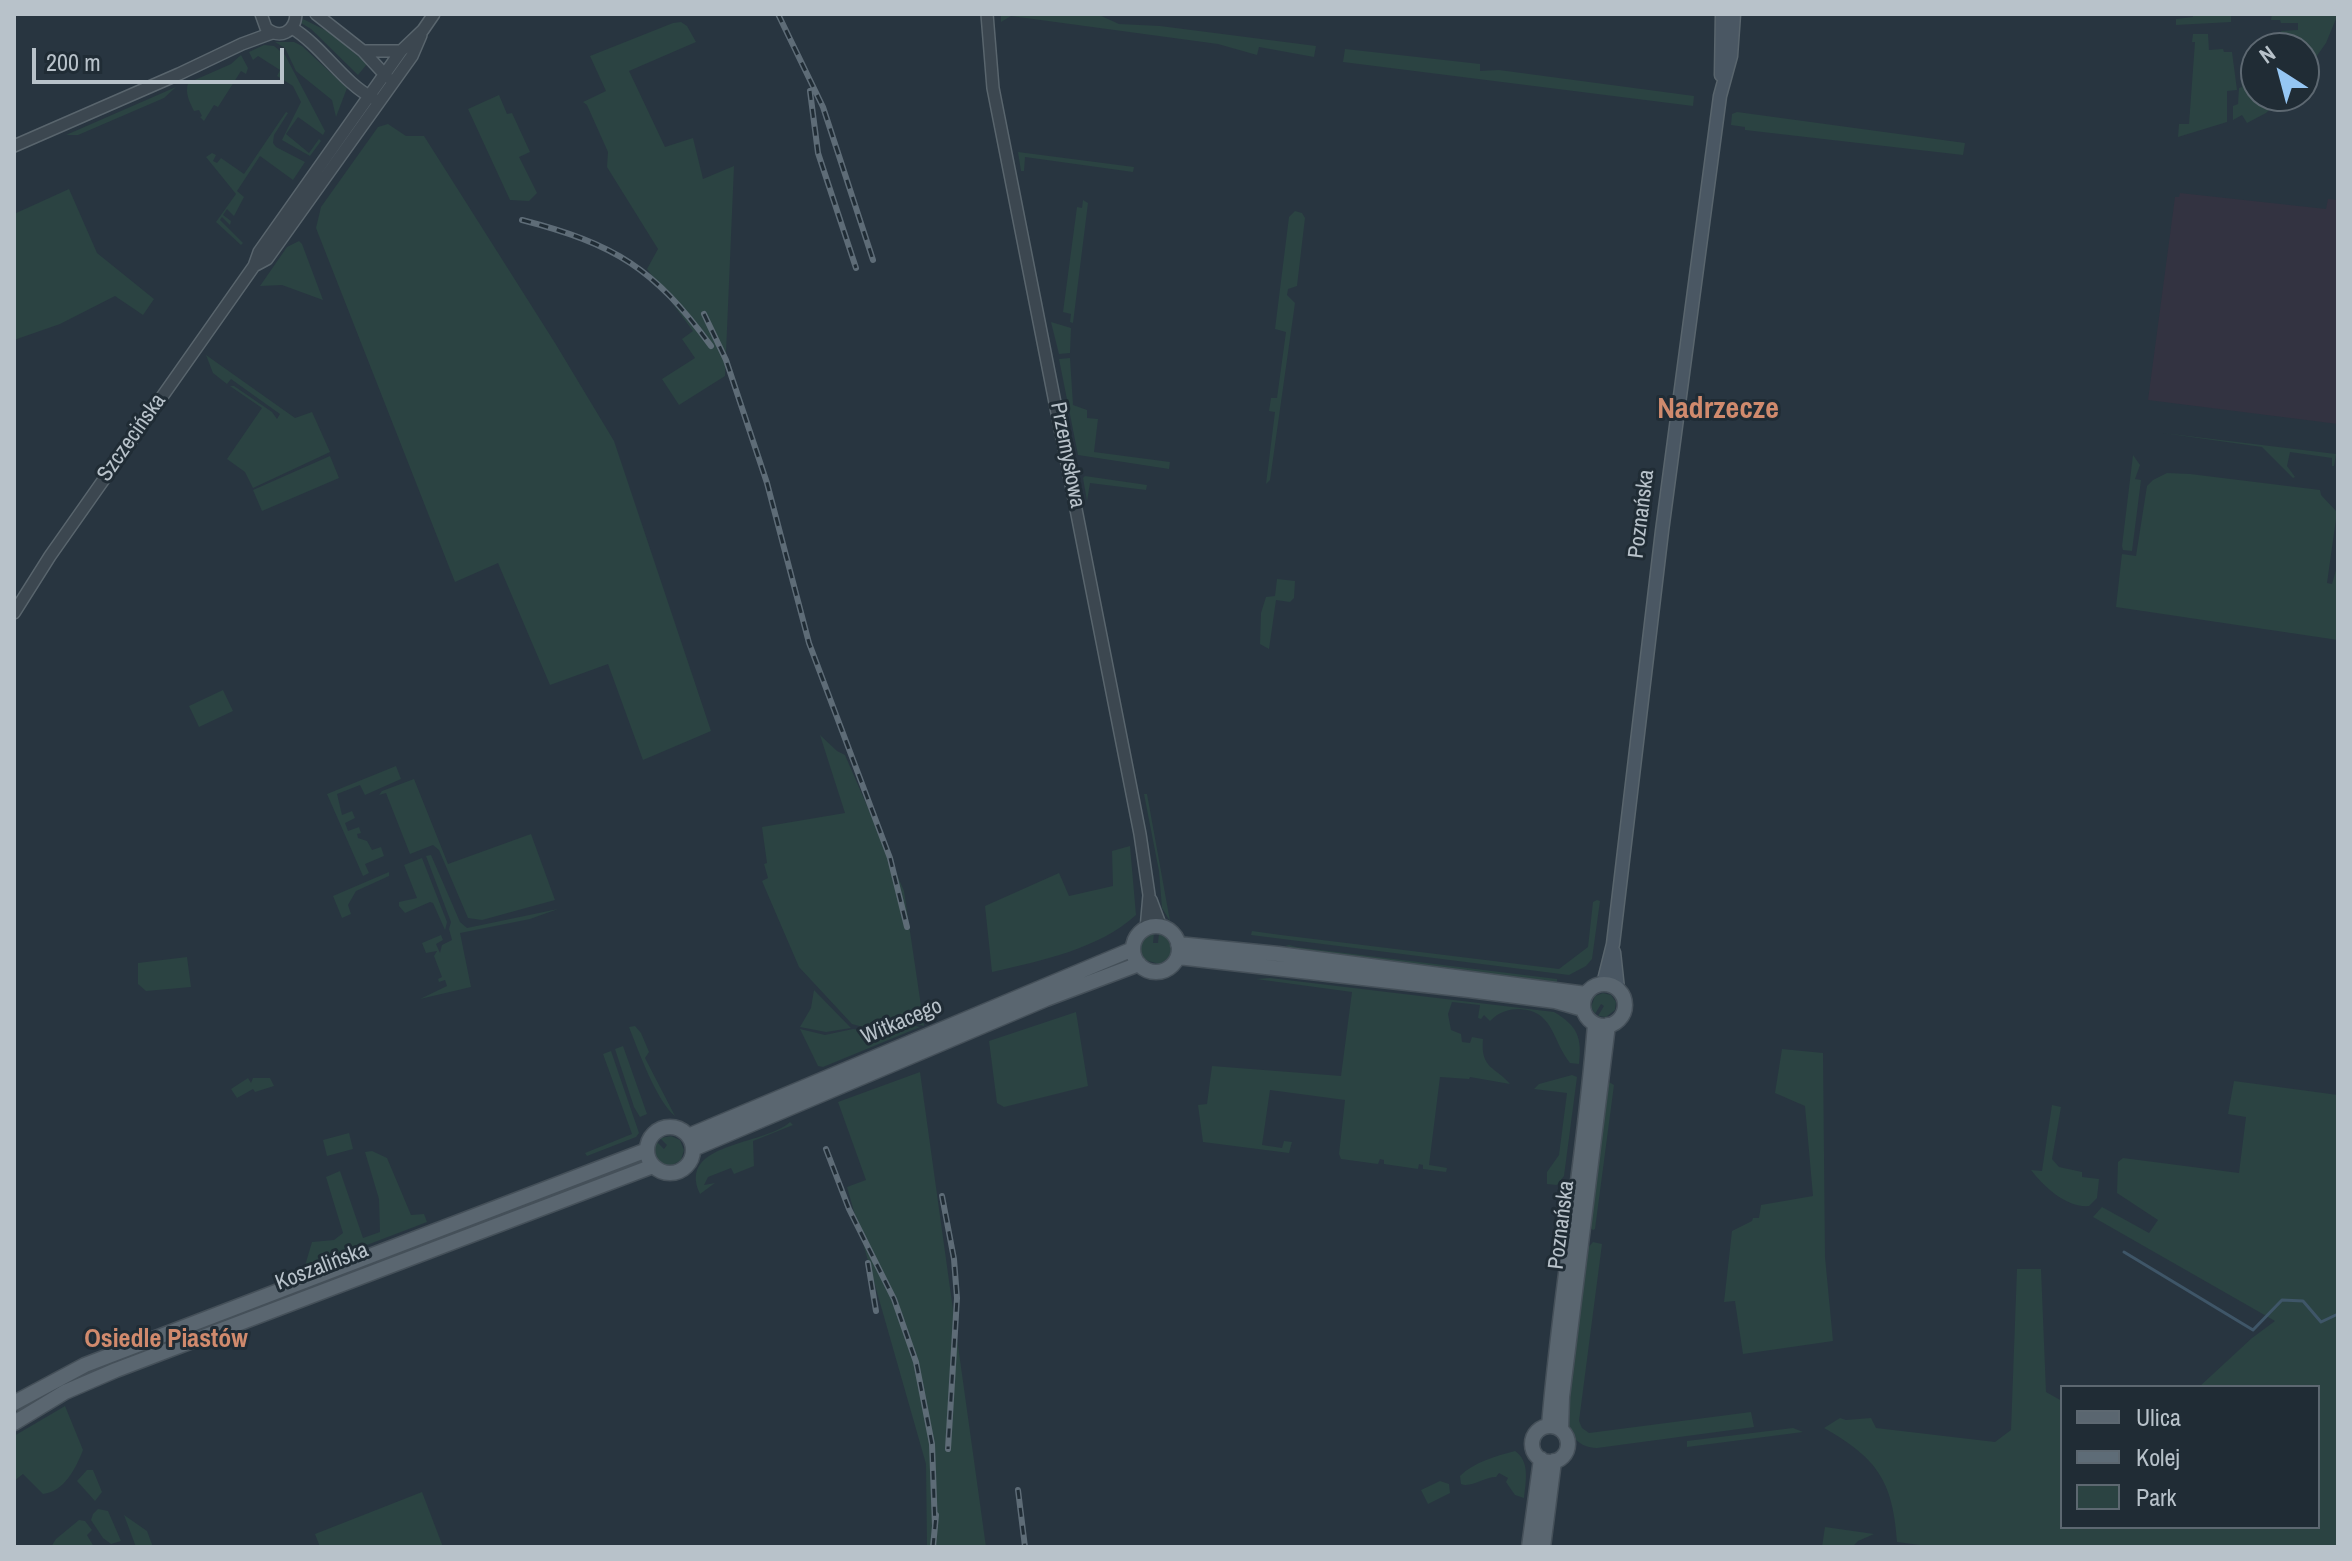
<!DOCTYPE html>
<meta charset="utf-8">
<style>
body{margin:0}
#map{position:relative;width:2352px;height:1561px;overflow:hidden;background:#283540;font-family:"Archivo Narrow",sans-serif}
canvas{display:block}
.frame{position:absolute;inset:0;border:16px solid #b8c2ca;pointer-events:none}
.legend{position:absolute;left:2060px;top:1385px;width:260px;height:144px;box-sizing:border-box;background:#202c35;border:2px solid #5d6871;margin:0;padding:10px 14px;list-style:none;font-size:24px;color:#b8c2ca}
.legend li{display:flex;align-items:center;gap:16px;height:40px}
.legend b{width:40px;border:2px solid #5d6871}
.north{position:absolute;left:2240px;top:32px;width:80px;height:80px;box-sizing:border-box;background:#202c35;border:2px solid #5d6871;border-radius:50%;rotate:324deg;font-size:22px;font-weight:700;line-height:32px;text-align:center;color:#b8c2ca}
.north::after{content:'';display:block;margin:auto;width:28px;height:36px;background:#95c6f3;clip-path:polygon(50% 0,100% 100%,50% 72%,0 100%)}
.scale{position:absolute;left:32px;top:48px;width:252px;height:36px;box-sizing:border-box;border:4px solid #b8c2ca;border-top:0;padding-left:10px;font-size:24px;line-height:28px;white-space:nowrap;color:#b8c2ca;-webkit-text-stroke:6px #202c35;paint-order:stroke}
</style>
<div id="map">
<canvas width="2352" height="1561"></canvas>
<div class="frame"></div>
<ul class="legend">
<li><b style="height:10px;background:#5a6670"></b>Ulica</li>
<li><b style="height:10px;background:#5e6c77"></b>Kolej</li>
<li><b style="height:22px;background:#2b4342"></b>Park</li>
</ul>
<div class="north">N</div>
<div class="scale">200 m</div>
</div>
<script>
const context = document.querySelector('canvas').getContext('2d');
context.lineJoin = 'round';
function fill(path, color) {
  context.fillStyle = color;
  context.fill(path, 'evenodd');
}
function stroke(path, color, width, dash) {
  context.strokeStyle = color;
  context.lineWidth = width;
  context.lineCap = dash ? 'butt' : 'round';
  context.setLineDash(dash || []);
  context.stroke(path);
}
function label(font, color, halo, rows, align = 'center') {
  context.font = font + ' "Archivo Narrow",sans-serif';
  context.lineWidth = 6;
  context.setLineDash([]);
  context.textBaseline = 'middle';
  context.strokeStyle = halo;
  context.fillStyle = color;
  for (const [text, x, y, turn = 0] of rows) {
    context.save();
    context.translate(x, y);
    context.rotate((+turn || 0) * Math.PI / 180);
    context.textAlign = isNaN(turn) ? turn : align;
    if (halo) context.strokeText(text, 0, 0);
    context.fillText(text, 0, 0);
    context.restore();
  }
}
fill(new Path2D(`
 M2180 193 2326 209 2328 199 2338 200V424L2148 400 2175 197H2179Z`), '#333341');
fill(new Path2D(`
 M1001 14H1097L1119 24 1160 26 1316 46 1314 57 1259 47 1257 55 1218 44 1011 16 1001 22Z
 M2193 14H2231V22L2176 25V19L2193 17Z
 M2272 14H2338L2326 43 2304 74V48H2283L2282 46 2289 45V38H2282L2281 31 2298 30V23H2281L2280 20H2271Z
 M303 19 331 33 367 64 358 75 311 29 301 23Z
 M681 22 687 26 696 42 629 71 665 147 693 138 703 179 734 166 725 376 679 405 662 379 695 358 682 339 693 331 647 269 658 249 607 167 608 152 587 105 583 102 606 91 590 56 673 23Z
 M2193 34H2208L2209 50 2223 49 2224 52H2232L2237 90 2227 91V122L2178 137 2179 124H2189L2195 42H2192Z
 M275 42H294L302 46 347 88 336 117 332 100 296 71 285 48Z
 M264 45 274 46 285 55 325 131 323 135 298 117 286 134 309 153 319 139 321 141 310 156 282 140 301 102 293 86 277 76 280 70 258 56 253 60 249 52Z
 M1345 49 1480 64V71L1499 70 1694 96 1693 106 1343 62Z
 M241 55 248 68 246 74 241 71 218 107 214 105 204 121 200 117 202 116 199 110 194 111C189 101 185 93 188 83L231 64Z
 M2256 61V96H2284L2266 113 2247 123 2242 115 2233 120V106L2238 104 2239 88 2242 87 2241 75 2250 74V62Z
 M176 87 164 98 78 135H66Z
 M499 95 507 114 512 113 530 152 519 157 537 193 529 201 510 200 468 109Z
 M286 112 288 113 274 135 273 143 276 147 305 162 293 180 260 156 237 191 244 197 234 216 227 209 223 215 231 221 230 225 222 217 220 220 243 243 241 245 216 222 236 194 206 157 212 153 216 155 213 161 217 163 221 158 244 174Z
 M1737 112 1965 143 1963 155 1745 130V127L1731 125 1732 114Z
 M388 124 406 136H424L555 343 614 441 711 731 643 760 608 664 550 685 498 563 455 582 316 228 321 207 378 127Z
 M1018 152 1134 167 1133 172 1025 157 1024 171H1021Z
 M69 189 97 253 154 299 143 315 115 296 60 324 14 340V214Z
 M1083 200 1088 203 1073 323 1070 322 1071 314 1063 312 1077 207 1082 208Z
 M1295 211 1302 213 1305 218 1297 286 1288 289 1287 295 1295 303 1270 480 1266 484 1275 412 1269 411 1271 398H1277L1286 332 1275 329 1289 217Z
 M299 241 302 244 323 300 282 285 260 286 287 247Z
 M1051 322 1071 328 1070 353 1059 354Z
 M206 355 295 418 312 412 330 452 253 488 245 472 227 459 262 408 230 386H234L272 412 277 419 280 414 231 379 227 384 213 373Z
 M1070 358 1073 405 1087 410V418L1098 419 1094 452 1170 462 1169 469 1078 455 1059 359Z
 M2163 433 2336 454 2334 466H2332V458L2290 452 2287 466 2295 477 2293 478 2262 447Z
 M2133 455 2140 465 2135 479 2141 480 2132 551 2123 550 2122 546Z
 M330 456 339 478 262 511 253 490Z
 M2167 473 2190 474 2320 490 2321 495 2337 512 2327 583 2332 584 2338 563V640L2116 607 2122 554 2136 556 2147 486 2153 480Z
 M1085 476 1147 485 1146 490 1090 483 1087 501 1083 478Z
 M1277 579 1295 581 1294 598 1290 602 1276 600 1269 649 1260 644 1261 613 1266 597 1275 596Z
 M223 690 233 711 199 727 189 706Z
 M820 735 837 751 845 755 904 891 924 1026 908 1021 870 1029 852 1024 799 967 762 881 768 878 764 864 767 863 762 827 845 813Z
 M396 766 401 779 365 795 360 785 337 794 342 815 352 811 355 818 345 823 348 831 359 827 361 833 357 834 358 838 367 841 372 850 381 847 384 856 365 864 369 873 363 876 327 794Z
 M414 779 448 864 531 834 555 900 482 920 468 918 439 850 433 845 410 854 386 793 379 795 382 791Z
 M1144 794H1147L1170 921 1162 908 1159 871Z
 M1130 846 1136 915C1099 949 1040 961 992 972L985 906 1059 873 1069 896 1113 886 1112 851Z
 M431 855 460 922 467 928 558 909 530 919 460 933 471 987 420 999 447 986 445 980 439 982 438 979 442 977 434 956 437 951 426 953 422 943 441 935 443 940 436 944 440 953 442 945 452 940 449 929 451 922 426 856Z
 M422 858 447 922 445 930 433 903 430 902 405 913 399 906V902L417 898 404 865Z
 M389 872V876L356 891 348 905 351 914 342 918 333 896Z
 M1597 900 1600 901 1592 959 1586 966 1569 975 1251 935 1252 931 1281 935 1559 969 1588 947 1593 902Z
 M1154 933 1153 943H1158L1159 933 1166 937 1172 947 1169 958 1159 964 1145 960 1140 952 1143 939Z
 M1289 945 1296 947 1557 979V984L1311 953 1285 946Z
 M187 957 191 987 146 991 138 984V963Z
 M1270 978 1554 1012C1578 1026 1582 1038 1579 1064L1570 1063 1567 1059C1552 1037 1552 1011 1520 1009 1508 1009 1499 1012 1490 1021L1484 1015 1481 1019 1478 1018 1480 1005 1452 1002 1448 1014 1451 1030 1461 1034 1462 1042 1470 1043 1472 1037 1483 1039C1480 1069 1496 1067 1510 1084L1470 1077 1469 1079 1440 1077 1429 1165 1447 1168 1446 1172 1423 1169V1165L1419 1164 1418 1169 1384 1164V1160L1380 1159 1378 1164 1341 1159 1339 1154 1345 1100 1270 1090 1262 1145 1282 1148 1284 1141 1292 1142 1289 1153 1203 1142 1198 1105 1207 1104 1212 1066 1341 1076 1352 992 1256 979Z
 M814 990 851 1028 826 1032 800 1027 811 1008Z
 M1603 993 1611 995 1616 1002 1615 1010 1606 1017 1598 1016 1604 1006 1601 1004 1595 1014 1591 1007 1595 996Z
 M1076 1012 1088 1086 1004 1107 997 1103 989 1041Z
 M906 1024 920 1027 823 1067 818 1066 800 1029 825 1035 853 1029 878 1032Z
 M635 1026 641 1033 649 1052 645 1058 675 1116C657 1102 638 1050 629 1027Z
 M623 1046 647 1114 640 1117 634 1107 615 1049Z
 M1782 1049 1823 1053 1825 1257 1833 1341 1743 1354 1735 1301 1724 1302 1732 1231 1752 1221 1753 1218H1759L1761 1205 1813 1196 1805 1106 1775 1093Z
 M611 1051 639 1133 636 1137 587 1156 585 1153 632 1134 603 1054Z
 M920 1072 986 1547H927L926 1464 847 1187 866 1180 838 1102Z
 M1572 1075 1577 1077 1564 1176 1557 1185 1547 1184V1172L1559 1155 1567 1093 1534 1089 1539 1084Z
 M248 1078 251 1083 253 1078H270L274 1086 255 1092 253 1089 237 1098 231 1089Z
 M2234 1081 2338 1095V1547H1935L1897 1542C1893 1481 1877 1458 1824 1428L1840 1418 1846 1420 1871 1418 1876 1428 1995 1442 2011 1430 2017 1269H2041L2046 1392 2062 1401V1527H2318V1387H2199L2252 1338 2275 1321 2093 1217 2102 1207 2149 1233 2158 1220 2117 1193 2118 1162 2123 1158 2239 1173 2246 1117 2228 1114Z
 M1609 1082 1614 1085 1595 1229 1593 1230 1589 1227Z
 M2052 1105 2061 1107 2052 1159 2059 1167 2082 1172V1177L2099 1179 2097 1198 2089 1206C2067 1208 2044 1187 2031 1170L2042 1171Z
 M790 1122 793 1125 753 1141 754 1166 734 1174 731 1168 708 1177 704 1185 715 1183 700 1194C676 1142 764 1146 790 1122Z
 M349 1133 353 1149 327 1156 323 1140Z
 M671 1136 680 1140 684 1150 681 1160 669 1167 660 1164 653 1151 657 1142 664 1149 667 1145 660 1138Z
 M372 1151 387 1158 411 1215 424 1214 427 1222 304 1269 312 1242 334 1240 343 1233 326 1177 340 1171 363 1238 380 1232 379 1199 365 1152Z
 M624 1165 626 1171 238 1317 242 1313 309 1288 349 1268Z
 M1593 1242 1602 1244 1579 1421 1582 1428 1589 1433 1751 1412 1754 1427 1597 1448C1578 1448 1568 1434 1566 1415L1586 1250Z
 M65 1406 83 1450C76 1468 64 1492 43 1494L23 1474 14 1481V1436Z
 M1793 1428 1803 1432 1687 1447V1441Z
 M1515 1451C1530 1461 1526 1481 1524 1498L1515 1495 1506 1482 1508 1478 1499 1473 1496 1477C1484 1477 1471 1488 1461 1484L1460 1476C1474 1462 1496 1456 1515 1451Z
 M87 1470H93L102 1492 95 1501 77 1481Z
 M1440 1481 1449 1484 1450 1493 1428 1504 1421 1490Z
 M422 1492 443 1547H320L315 1534Z
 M98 1509 108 1511 121 1541 111 1544 103 1538 91 1520 93 1514Z
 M124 1515 147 1531 153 1547H136Z
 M79 1520 85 1521 92 1530 87 1535 94 1547H51L56 1539Z
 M1825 1527 1874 1534 1858 1541 1852 1547H1822Z`), '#2b4342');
stroke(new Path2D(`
 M2124 1252 2253 1330 2282 1300 2303 1301 2321 1322 2338 1314`), '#3f5668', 3);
const tertiary = new Path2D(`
 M261 14 266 28C280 40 295 32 296 14
 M316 14 363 51 387 77
 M987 14 993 88 1140 834 1149 895 1146 929
 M292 28C322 46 343 83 373 98
 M363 51H401
 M14 146 179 74 242 44 272 33
 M254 266 267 259 412 56 421 35
 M14 613 50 556 254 266 259 252 401 51 423 30 434 14
 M1151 900 1161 927`);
const secondary = new Path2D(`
 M1721 75 1722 14
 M1614 952 1618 989
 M1603 984 1613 944 1662 531 1720 96 1731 56 1734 14`);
const primary = new Path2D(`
 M1133 949a23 23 0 1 1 46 0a23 23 0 1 1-46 0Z
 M1178 944 1278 954 1586 994
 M1178 957 1469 990 1555 1001 1583 1009
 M1583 1005a21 21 0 1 1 42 0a21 21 0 1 1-42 0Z
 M647 1150a23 23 0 1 1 46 0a23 23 0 1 1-46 0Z
 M688 1136 1133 949
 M693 1149 1046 999 1139 964
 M14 1403 85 1365 647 1150
 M14 1423 65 1392 116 1370 653 1166
 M1549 1426C1560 1291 1585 1158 1595 1024
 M1532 1444a18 18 0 1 1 36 0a18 18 0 1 1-36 0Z
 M1561 1429 1562 1397 1608 1025
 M1529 1547 1541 1459
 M1543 1547 1554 1461`);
stroke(tertiary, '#59656d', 14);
stroke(secondary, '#59656d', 15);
stroke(primary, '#455059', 17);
stroke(tertiary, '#3c4750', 11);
stroke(secondary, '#4a5763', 12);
stroke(primary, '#5a6670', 14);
const rail = new Path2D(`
 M778 14 823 107 873 260
 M810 91 818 153 856 268
 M522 220C615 244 654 268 711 346
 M704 314 726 360 767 483 809 643 890 858 907 927
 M826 1149 849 1209 894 1299 916 1362 932 1444 935 1527
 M942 1196 954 1259 957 1298 948 1449
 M868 1263 876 1311
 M1018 1490 1025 1547
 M933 1547 936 1515`);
stroke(rail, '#5e6c77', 6);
stroke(rail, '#202c35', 3, [9]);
label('22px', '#b8c2ca', '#202c35', [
 ["Szczecińska",132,438,-55],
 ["Przemysłowa",1067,455,79],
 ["Poznańska",1642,514,-83],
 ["Witkacego",902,1022,-23],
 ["Poznańska",1562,1225,-83],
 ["Koszalińska",322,1267,-21]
]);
label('bold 26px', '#d08a6d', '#202c35', [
 ["Osiedle Piastów",166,1340]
]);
label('bold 30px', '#d08a6d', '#202c35', [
 ["Nadrzecze",1718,410]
]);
</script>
